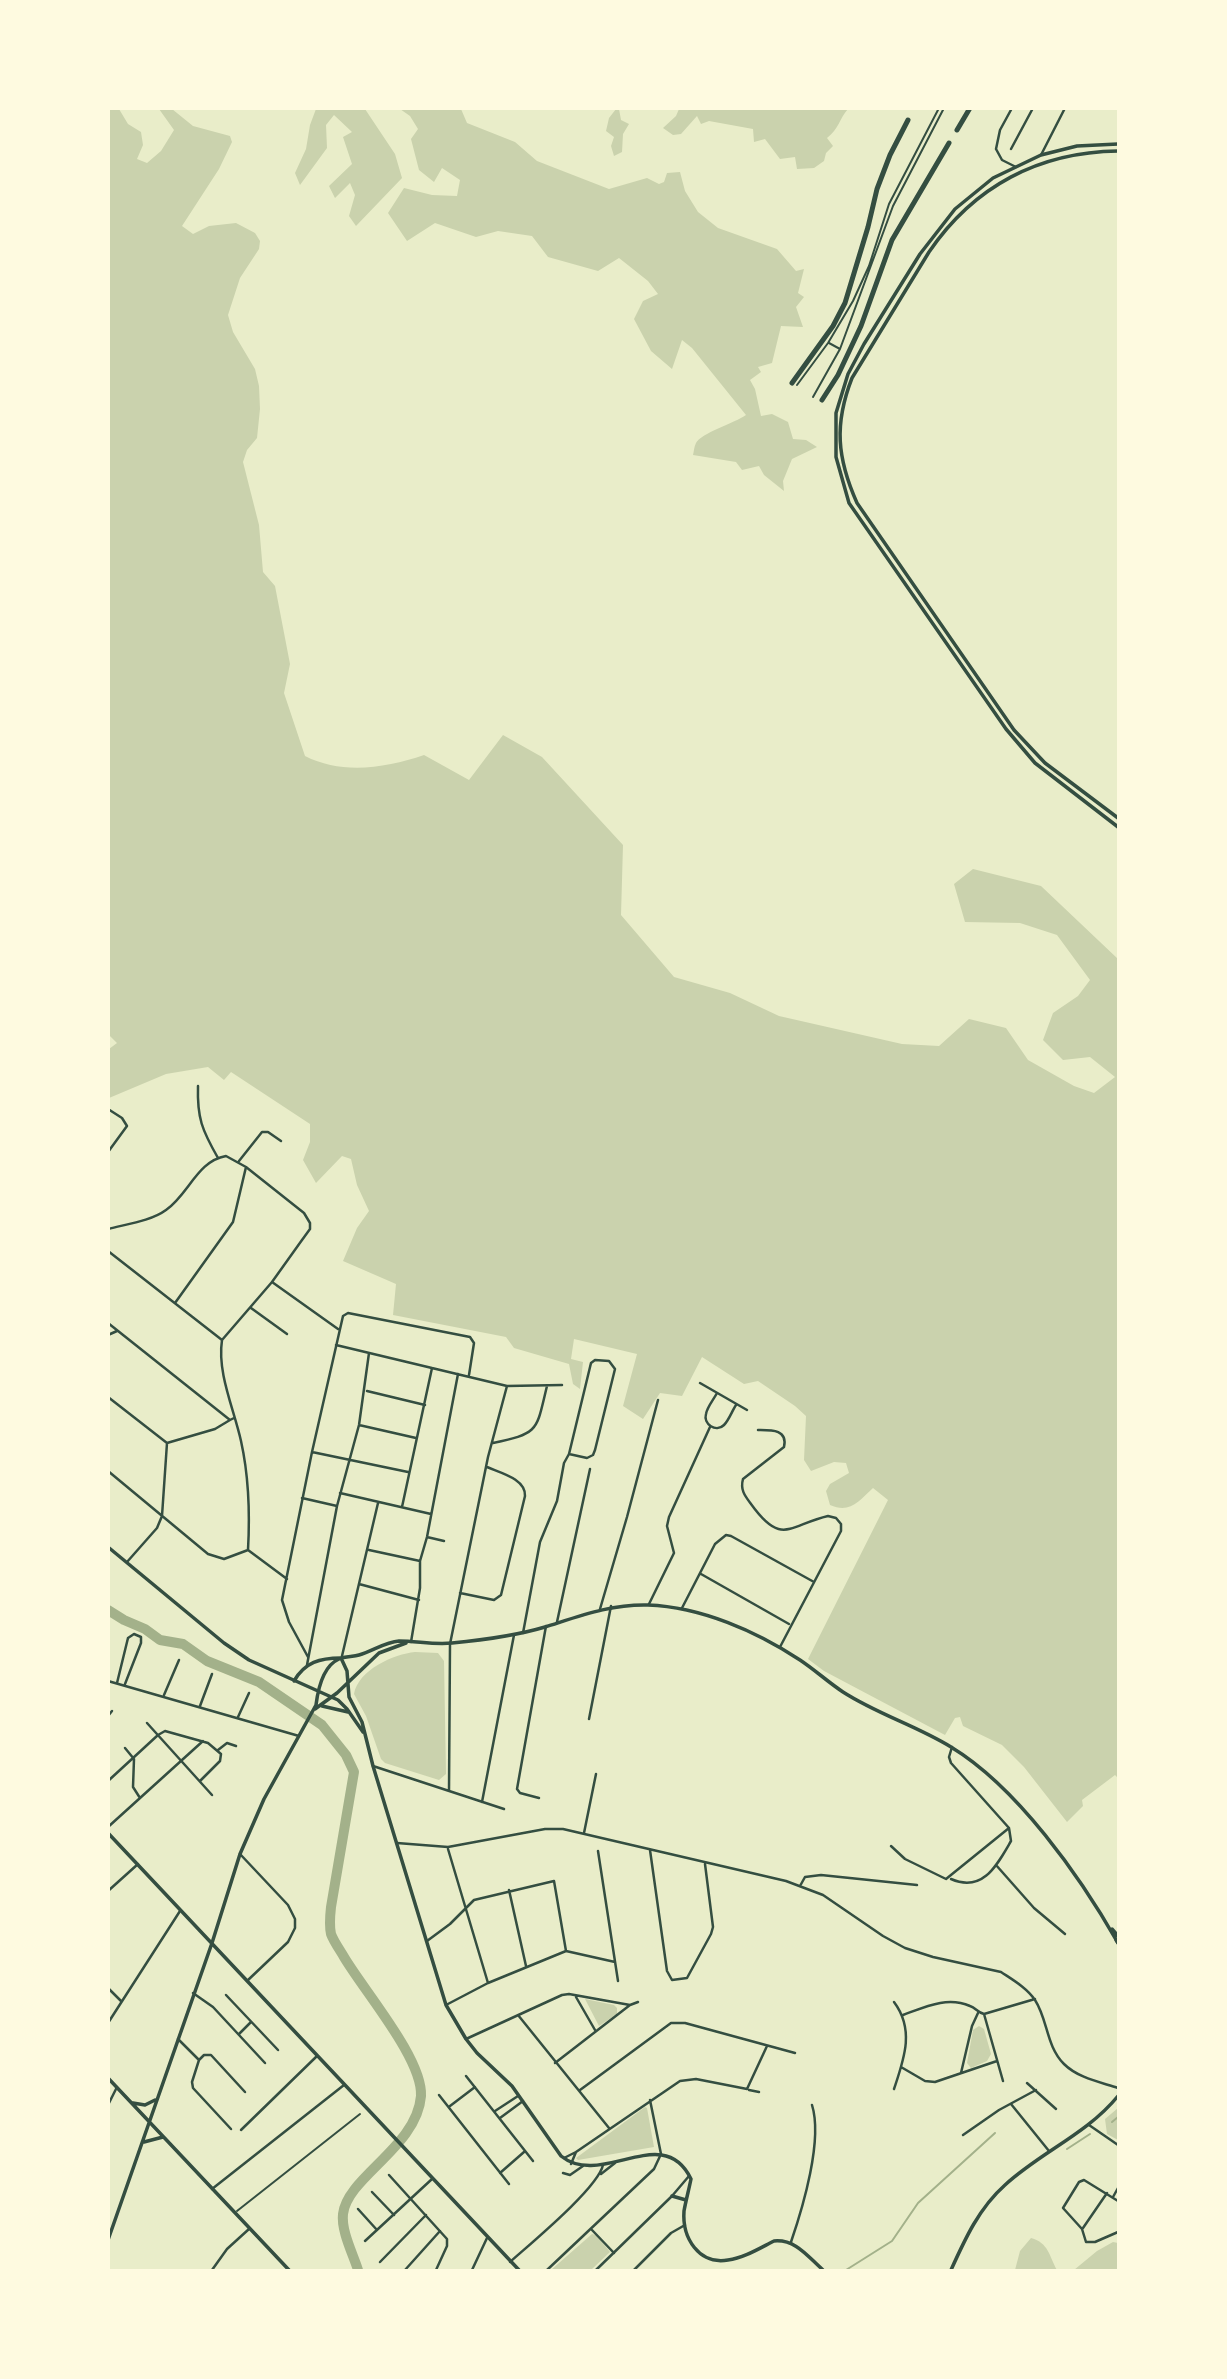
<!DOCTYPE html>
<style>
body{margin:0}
#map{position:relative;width:1227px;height:2379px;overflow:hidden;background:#e9edc9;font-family:Commissioner,sans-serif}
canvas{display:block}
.frame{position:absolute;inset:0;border:110px solid #fefae0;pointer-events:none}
</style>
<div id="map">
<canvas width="1227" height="2379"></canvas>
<div class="frame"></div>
</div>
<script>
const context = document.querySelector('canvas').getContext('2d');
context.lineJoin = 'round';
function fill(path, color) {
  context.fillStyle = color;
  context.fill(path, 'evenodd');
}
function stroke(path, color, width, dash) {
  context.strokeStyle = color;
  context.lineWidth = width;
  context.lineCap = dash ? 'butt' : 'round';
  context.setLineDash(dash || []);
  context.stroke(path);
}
fill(new Path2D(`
 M109 108 119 109 128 124 141 132 143 145 137 159 147 163 161 151 174 130 159 109H172L193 126 230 136 232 142 219 169 182 226 193 234 209 226 236 223 255 233 260 241 259 249 240 278 228 315 233 332 255 369 259 386 260 409 257 438 247 450 243 462 259 525 263 572 275 586 290 664 284 693 305 756C342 775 386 768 424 755L469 780 503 735 542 757 623 845 621 915 674 977 730 993 779 1016 902 1044 939 1046 969 1019 1006 1028 1028 1060 1074 1086 1094 1093 1115 1077 1090 1057 1063 1060 1043 1040 1053 1013 1078 996 1090 980 1057 935 1020 923 965 922 954 884 973 869 1041 886 1118 959V1778L1115 1775 1082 1800 1083 1806 1067 1822 1024 1767 1002 1745 963 1726 960 1717 955 1718 945 1735 824 1671 808 1659 888 1500 873 1488C859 1501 850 1514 830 1505L826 1491 830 1484 849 1473 846 1463 834 1462 811 1471 804 1460 806 1416 795 1406 758 1381 744 1384 702 1357 682 1396 660 1393 643 1419 623 1406 637 1354 574 1339 571 1359 583 1362 580 1389 573 1384 569 1364 514 1348 506 1337 393 1315 396 1284 343 1261 357 1228 369 1211 357 1185 351 1159 342 1156 316 1183 303 1160 310 1142V1124L231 1072 224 1080 208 1067 166 1074 109 1098V1049L117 1043 108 1034V365L110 363 108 360Z
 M365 109 395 154 402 178 356 226 349 216 355 195 350 183 335 198 329 186 352 164 343 137 352 132 334 115 326 125 327 148 300 185 295 173 306 149 310 125 316 109Z
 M400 109H461L467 123 515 142 537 161 609 189 647 178 659 184 664 182 667 173 680 172 685 191 698 212 718 228 777 249 796 271 804 269 798 293 804 297 796 307 803 327 781 326 772 363 758 367 761 372 750 380 755 389 761 416 772 414 788 422 793 439 806 440 817 447 792 459 783 481 784 491 764 475 759 466 742 470 736 462 693 455C694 451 694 447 696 443 701 433 735 423 746 415L692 348 682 340 672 369 651 351 634 319 643 301 658 294 648 281 619 258 598 271 548 257 532 236 498 231 476 237 435 223 407 241 388 213 404 188 432 195 457 196 460 180 442 168 434 182 419 170 411 139 418 129 410 116Z
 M616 109H619L621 120 629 124 623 134 622 152 614 156 611 146 614 137 606 131 609 118Z
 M679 109V108L848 109C839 119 839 129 827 138L833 146 826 153 824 161 814 168 797 169 795 157 780 159 765 139 754 142 753 129 709 121 701 124 697 116 681 134 673 135 663 128 676 116Z
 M415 1652 438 1653 444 1661 446 1774 439 1780 385 1763 381 1759 366 1716 354 1694C358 1670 394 1654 415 1652Z
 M585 1999 614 2005 617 2008V2014L599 2026Z
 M979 2026 984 2029 991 2054 987 2061 971 2068 967 2063 973 2030Z
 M645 2107 647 2108 654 2147 578 2160 576 2158Z
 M1118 2108V2140L1107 2134 1105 2119Z
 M592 2234 596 2235 610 2252 591 2270H551Z
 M1031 2238C1049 2243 1049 2256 1057 2270H1015L1020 2251Z
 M1113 2242 1118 2243V2270H1074L1097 2251Z`), '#cad2ad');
stroke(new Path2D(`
 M1112 2122 1118 2117
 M1067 2149 1090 2134
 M846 2270 892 2241 918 2203 995 2133`), '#a3b18a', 2);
stroke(new Path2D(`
 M108 1610 124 1620 145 1629 160 1640 183 1644 207 1661 259 1682 322 1725 346 1755 354 1772 331 1907C330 1916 329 1925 331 1934 334 1942 340 1950 344 1957 364 1991 423 2059 421 2096 417 2147 347 2177 343 2214 341 2231 353 2254 358 2270`), '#a3b18a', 10);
stroke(new Path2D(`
 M829 343 840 349
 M797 385 828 343 853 301 869 266 889 204 939 108
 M813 397 840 349 893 206 944 108
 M237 2211 360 2114`), '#344e41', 2);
stroke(new Path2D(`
 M1012 108 1000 130 996 149 1002 160 1016 167
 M1011 149 1033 108
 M1041 155 1065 108
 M198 1086C197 1118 202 1130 218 1158
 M108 1109 122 1118 127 1126 108 1152
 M239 1161 262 1132H268L281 1141
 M246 1167 304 1213 310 1223V1229L302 1240 272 1282 222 1340C217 1373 234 1409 241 1441 249 1477 250 1514 248 1550
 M108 1229C127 1224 151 1221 166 1210 189 1194 197 1161 226 1156L246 1167 233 1222 175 1303
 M108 1251 222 1340
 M272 1282 338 1329
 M251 1308 287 1334
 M108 1323 230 1420 234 1418
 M108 1335 117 1331
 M336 1345 507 1386 562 1385
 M700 1383 747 1410
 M367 1391 425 1405
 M717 1393C714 1399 707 1407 706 1414 703 1424 716 1433 724 1425 729 1420 732 1411 736 1405
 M108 1397 167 1443 215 1429 230 1420
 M359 1425 416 1438
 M758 1430C771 1430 788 1429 784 1447L743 1479C740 1490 745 1496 751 1504 782 1547 789 1525 828 1516L836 1518 841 1524V1531L780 1647
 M493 1443C540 1433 536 1431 547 1386
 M312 1452 408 1472
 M108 1471 208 1554 224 1559 248 1550 287 1579
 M340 1493 431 1514
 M302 1498 337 1506
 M402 1507 432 1368
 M427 1537 444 1541
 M369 1550 420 1561
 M127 1562 157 1528 162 1516 167 1443
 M701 1574 789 1624
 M359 1584 419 1600
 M460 1593 494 1600 501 1595 525 1496C526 1479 501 1473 487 1467
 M649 1604 674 1553 667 1526 669 1517 710 1427
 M682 1608 715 1544 726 1535 731 1536 814 1582
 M600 1609 627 1517 658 1400
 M557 1622 590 1469
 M523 1633 540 1542 557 1501 564 1463 569 1454 591 1363 595 1360 609 1361 615 1369 595 1450 593 1455 587 1458 569 1454
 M411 1642 420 1588V1561L427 1537 458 1374
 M342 1656 378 1503
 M308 1657 289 1622 282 1600 312 1452 343 1316 348 1313 470 1337 474 1343 469 1375
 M307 1665 337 1506 359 1425 369 1353
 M108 1681 299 1736
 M117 1683 128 1638 134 1634 141 1637V1643L125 1684
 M164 1695 179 1660
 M200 1706 212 1674
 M108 1716 112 1711
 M238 1717 249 1693
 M589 1719 611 1606
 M147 1723 212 1795
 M125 1748 134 1759 133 1787 140 1798
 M218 1750 227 1743 236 1746
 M373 1766 504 1809
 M108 1781 158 1735 165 1731 208 1743 221 1754 220 1761 200 1781
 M449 1791 450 1644 488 1457 507 1386
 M539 1798 520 1793 517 1789 546 1626
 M482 1802 514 1635
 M108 1827 203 1741
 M584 1833 596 1774
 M397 1843 448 1847 545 1829H563L786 1881 823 1895 883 1936 905 1948 933 1957 1001 1972C1013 1980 1027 1988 1035 2000 1048 2020 1046 2046 1064 2064 1078 2078 1100 2082 1118 2088
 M891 1846 905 1859 946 1879 1009 1828 951 1763 949 1757 952 1747
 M448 1849 488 1983
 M650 1850 667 1971 672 1980 687 1978 711 1934 713 1927 705 1864
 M598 1851 618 1981
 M240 1854 288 1905 295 1919V1928L288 1942 247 1981
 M996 1865 1034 1908 1065 1934
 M951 1879C983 1893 997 1865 1011 1841L1009 1828
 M800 1886 805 1877 821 1875 917 1885
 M509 1890 526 1966
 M108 1891 138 1864
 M427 1941 450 1924 474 1900 554 1881 566 1951
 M108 1988 121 2001
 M193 1993 213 2007 265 2063
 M226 1995 278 2050
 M576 1997 595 2030
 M446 2005 488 1983 566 1951 615 1962
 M984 2014 1003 2081
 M518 2015 609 2128
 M903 2015C925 2007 947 1996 970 2006 976 2008 977 2012 984 2014L1035 1999
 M108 2023 180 1911
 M239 2034 251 2022
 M178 2039 199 2060 192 2082 193 2088 231 2129
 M466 2039 562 1995 569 1994 630 2005
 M199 2060 204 2055H211L245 2092
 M555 2063 630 2005 638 2002
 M901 2067 925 2081 935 2082 997 2061
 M961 2073 972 2026 978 2013
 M466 2076 533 2161
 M1027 2083 1056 2109
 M894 2089C904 2059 915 2030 894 2002
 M580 2090 671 2023H685L795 2053
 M749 2090 759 2092
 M439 2095 509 2184
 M1011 2104 1049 2151
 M108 2105 117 2087
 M450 2106 475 2087
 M495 2111 518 2096
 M500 2118 523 2101
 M1089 2125 1118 2145
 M241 2130 317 2056
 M963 2135 999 2110 1036 2090
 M564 2158 576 2152 680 2081 696 2079 747 2089 767 2046
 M571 2164 576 2152
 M500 2173 524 2152
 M563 2173 570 2175 583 2166
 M601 2174 615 2163
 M389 2175 447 2239V2246L436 2270
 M212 2189 344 2085
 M372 2192 394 2215
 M1113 2197 1118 2188
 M1118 2201 1084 2180 1079 2182 1063 2208 1082 2229 1086 2242H1095L1118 2232
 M358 2209 377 2230
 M1083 2228 1107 2193
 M592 2230 614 2253
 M365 2241 432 2179
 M791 2242C803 2207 823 2140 812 2105
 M380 2262 426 2215
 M510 2262C530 2244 598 2188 603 2165
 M212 2270 227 2249 249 2229
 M405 2270 440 2231
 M472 2270 487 2238
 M547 2270 654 2169 661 2154 650 2100
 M596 2270 672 2196 689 2176
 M634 2270 671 2233 685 2225`), '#344e41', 2.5);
stroke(new Path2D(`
 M108 1547 224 1643 249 1660 338 1700 347 1709 363 1732
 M294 1681C305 1662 320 1658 341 1658L347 1671 349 1697 362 1722 373 1766 446 2005 466 2039 477 2053 512 2086 561 2156C602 2189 663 2121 691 2179 689 2189 686 2200 684 2211 682 2238 699 2265 728 2260 744 2258 760 2248 774 2241 796 2239 808 2257 823 2270
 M322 1706 348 1712
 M315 1709 337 1693 379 1653 406 1643
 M108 1833 519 2270
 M1112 1929 1118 1936
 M108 2078 289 2270
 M133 2103 145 2105 155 2100
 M144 2142 163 2137
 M672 2196 686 2200
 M108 2240 212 1943 240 1854 264 1799 316 1705C318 1689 323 1666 339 1659 345 1656 353 1657 359 1655 373 1651 385 1642 399 1641 417 1641 434 1645 452 1643 483 1640 515 1636 545 1627 580 1616 611 1604 648 1605 701 1607 756 1631 800 1660 815 1670 828 1682 843 1692 877 1714 917 1726 951 1747 1017 1787 1080 1876 1118 1943`), '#344e41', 3.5);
stroke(new Path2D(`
 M1118 144 1077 146 1041 155 993 178 955 209 920 254 864 344 848 374 836 413V457L849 503 1006 729 1035 763 1118 827
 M1118 151C1039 152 974 186 929 252L852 378C834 424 837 458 857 503L1014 730 1045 763 1118 818
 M1116 1940 1118 1943
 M951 2270C965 2239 979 2208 1005 2185 1041 2152 1087 2134 1118 2096`), '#344e41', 3.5);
stroke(new Path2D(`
 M957 130 970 108
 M792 383 833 326 845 303 868 227 877 189 890 155 908 120
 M822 400 838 375 861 326 892 240 949 143`), '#344e41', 5);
</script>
